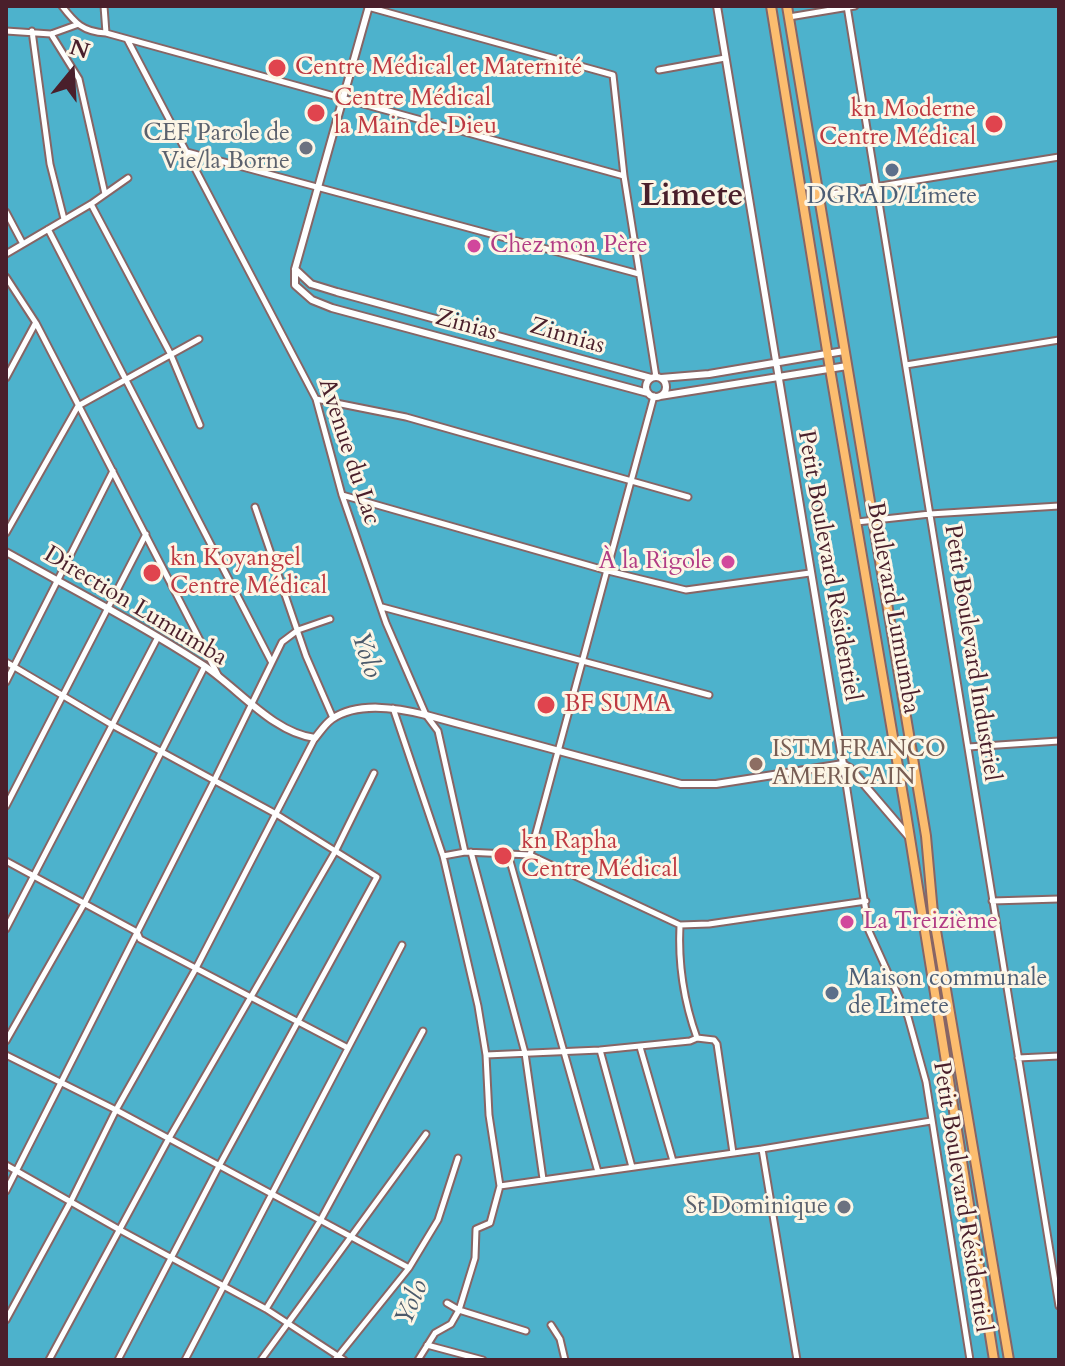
<!DOCTYPE html>
<meta charset="utf-8">
<style>
body{margin:0}
#map{position:relative;width:1065px;height:1366px;overflow:hidden;background:#f8e8d2;font-family:Cardo,serif}
canvas{display:block}
.frame{position:absolute;inset:0;border:8px solid #4a1f2b;pointer-events:none}
.north{position:absolute;left:32px;top:32px;width:80px;height:80px;-webkit-text-stroke:6px #fcf5e5;paint-order:stroke;rotate:18deg;font-size:22px;font-weight:700;line-height:32px;text-align:center;color:#4a1f2b}
.north::after{content:'';display:block;margin:auto;width:28px;height:36px;background:#4a1f2b;clip-path:polygon(50% 0,100% 100%,50% 72%,0 100%)}
</style>
<div id="map">
<canvas width="1065" height="1366"></canvas>
<div class="frame"></div>
<div class="north">N</div>
</div>
<script>
const context = document.querySelector('canvas').getContext('2d');
context.lineJoin = 'round';
function fill(path, color) {
  context.fillStyle = color;
  context.fill(path, 'evenodd');
}
function stroke(path, color, width, dash) {
  context.strokeStyle = color;
  context.lineWidth = width;
  context.lineCap = dash ? 'butt' : 'round';
  context.setLineDash(dash || []);
  context.stroke(path);
}
function label(font, color, halo, rows, align = 'center') {
  context.font = font + ' Cardo,serif';
  context.lineWidth = 6;
  context.setLineDash([]);
  context.textBaseline = 'middle';
  context.strokeStyle = halo;
  context.fillStyle = color;
  for (const [text, x, y, turn = 0] of rows) {
    context.save();
    context.translate(x, y);
    context.rotate((+turn || 0) * Math.PI / 180);
    context.textAlign = isNaN(turn) ? turn : align;
    if (halo) context.strokeText(text, 0, 0);
    context.fillText(text, 0, 0);
    context.restore();
  }
}
fill(new Path2D(`
 M6 6H1059V1360H6Z`), '#4db2cc');
const minor = new Path2D(`
 M62 6C75 23 83 32 106 33L624 176
 M104 6 106 33
 M847 6 1059 1306
 M368 7 613 75 624 176 656 377
 M789 17 855 6
 M6 31 51 34 76 25
 M32 31 50 164 64 219
 M51 34 79 79 105 194
 M127 39 316 399 342 495 386 623 426 715 438 731 465 852
 M659 70 725 58
 M187 152 639 274
 M819 196 1059 157
 M91 204 170 353 200 425
 M6 212 23 244
 M48 229 271 661
 M6 254 91 204 128 178
 M6 277 36 323 218 675
 M906 365 1059 340
 M6 378 35 324
 M316 399 406 417 688 497
 M342 495 608 571 686 590 810 573
 M255 507 306 656 333 718
 M857 522 930 514 1059 506
 M6 533 78 406 199 339
 M382 607 709 695
 M6 662 114 726 276 814 377 877 219 1166 118 1360
 M6 682 113 471
 M393 708 443 856 478 1006 486 1055 489 1115 500 1186 490 1223 476 1229 475 1258 459 1310 451 1324 435 1333 418 1360
 M968 747 1059 741
 M843 764 869 931 908 1017 926 1082 970 1360
 M6 806 146 534
 M471 852 525 1053 543 1179
 M508 854 598 1172
 M530 855 654 396
 M443 856 465 852 530 855 680 925 709 924 866 901
 M6 861 137 932 140 939 348 1048
 M992 901 1059 899
 M680 925C678 964 684 1002 697 1038
 M6 929 158 637
 M6 1041 84 904 205 666
 M640 1047 673 1161
 M600 1050 632 1167
 M6 1055 116 1110 409 1268
 M486 1055 600 1050 690 1041 697 1038 714 1040 717 1044 733 1153
 M1018 1058 1059 1056
 M762 1149 797 1360
 M6 1165 120 1230 266 1309 344 1360
 M500 1186 762 1149 931 1121
 M6 1191 215 779 282 642 298 630 330 619
 M447 1303 459 1310 526 1331
 M266 1309 320 1221 423 1031
 M6 1320 71 1201 116 1110 195 970 315 738
 M551 1325 560 1339 565 1360
 M427 1345 483 1360
 M49 1360 168 1140 336 850 374 773
 M185 1360 402 945
 M261 1360 426 1134
 M335 1360 409 1268 438 1220 458 1158`);
const tertiary = new Path2D(`
 M369 6 295 269V285L312 300 332 308 648 393
 M717 6 843 764
 M295 269 311 284 337 292 651 378
 M646 387a10 10 0 1 1 20 0a10 10 0 1 1-20 0Z
 M661 378 709 374 844 351
 M660 396 847 366
 M6 552C72 589 140 624 203 665 238 688 273 733 315 738 320 732 325 724 332 719 358 701 398 708 426 715L681 784H716L843 764 850 768 909 837`);
const trunk = new Path2D(`
 M771 6 830 369 905 807 994 1360
 M787 6 926 836 933 913 1009 1360`);
stroke(minor, '#876565', 9);
stroke(tertiary, '#876565', 10);
stroke(trunk, '#876565', 12);
stroke(minor, '#fff', 5);
stroke(tertiary, '#fff', 6);
stroke(trunk, '#fcbd6f', 8);
for (const [x, y, r, color] of [
 [277,68,10,"#e0444e"],
 [316,113,10,"#e0444e"],
 [994,124,10,"#e0444e"],
 [306,148,8,"#6b7280"],
 [892,170,8,"#5c6f8a"],
 [474,246,8,"#d1479c"],
 [728,562,8,"#d1479c"],
 [152,573,10,"#e0444e"],
 [546,705,10,"#e0444e"],
 [756,764,8,"#8d6e63"],
 [503,856,10,"#e0444e"],
 [847,922,8,"#d1479c"],
 [832,993,8,"#5c6f8a"],
 [844,1207,8,"#6b7280"]
]) {
  const dot = new Path2D();
  dot.arc(x, y, r, 0, 2 * Math.PI);
  context.fillStyle = color;
  context.fill(dot);
  stroke(dot, '#fcf5e5', 3);
}
label('24px', '#be3a42', '#fcf5e5', [
 ["Centre Médical et Maternité",295,68],
 ["Centre Médical",334,99],
 ["la Main de Dieu",334,127],
 ["kn Moderne",976,110,"right"],
 ["Centre Médical",976,138,"right"],
 ["kn Koyangel",170,559],
 ["Centre Médical",170,587],
 ["BF SUMA",564,705],
 ["kn Rapha",521,842],
 ["Centre Médical",521,870]
], 'left');
label('24px', '#5b616d', '#fcf5e5', [
 ["CEF Parole de",290,134],
 ["Vie/la Borne",290,162],
 ["St Dominique",828,1207]
], 'right');
label('24px', '#4e5e75', '#fcf5e5', [
 ["DGRAD/Limete",892,197],
 ["Maison communale",848,979,"left"],
 ["de Limete",848,1007,"left"]
]);
label('24px', '#b23c85', '#fcf5e5', [
 ["Chez mon Père",490,246],
 ["À la Rigole",712,562,"right"],
 ["La Treizième",863,922]
], 'left');
label('24px', '#4a1f2b', '#fcf5e5', [
 ["Zinias",466,326,15],
 ["Zinnias",567,337,16],
 ["Avenue du Lac",348,452,72],
 ["Petit Boulevard Résidentiel",828,566,80],
 ["Direction Lumumba",135,607,31],
 ["Boulevard Lumumba",892,608,80],
 ["Petit Boulevard Industriel",971,653,81],
 ["Petit Boulevard Résidentiel",961,1197,81]
]);
label('24px', '#785e54', '#fcf5e5', [
 ["ISTM FRANCO",772,750],
 ["AMERICAIN",772,778]
], 'left');
label('italic 26px', '#4b5a6b', '#fcf5e5', [
 ["Yolo",365,655,72],
 ["Yolo",413,1303,-67]
]);
label('bold 32px', '#4a1f2b', '#fcf5e5', [
 ["Limete",692,198]
]);
</script>
